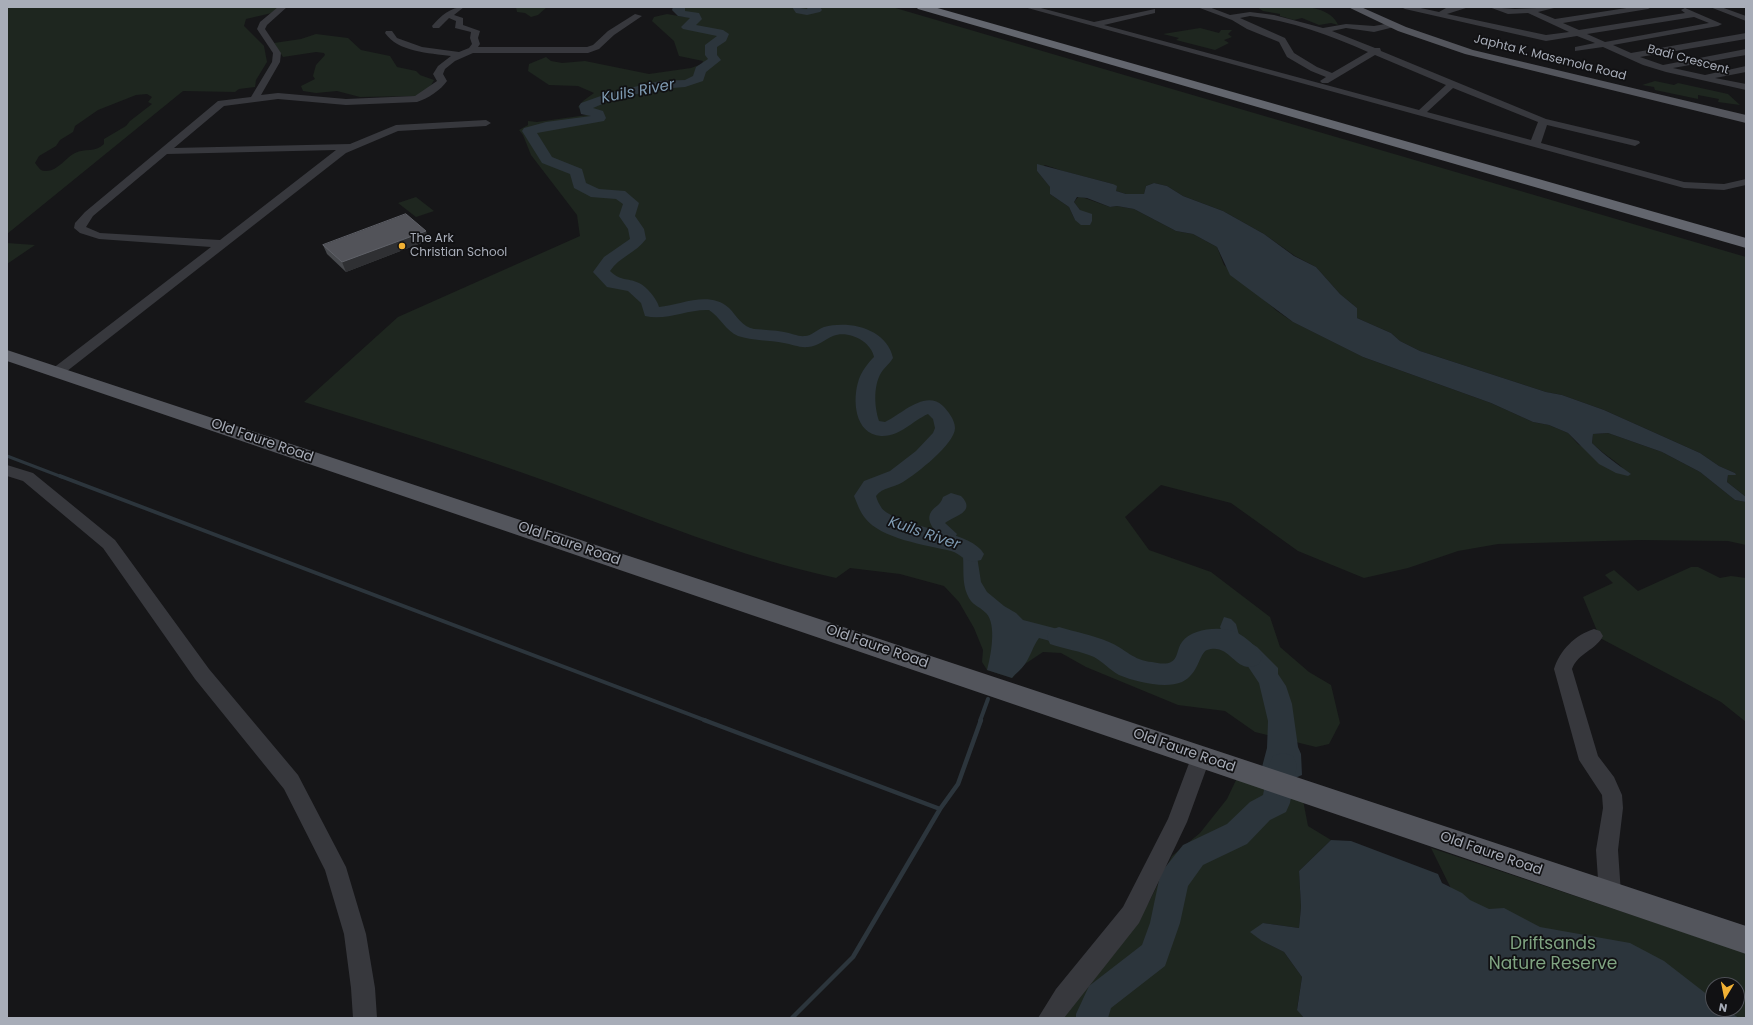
<!DOCTYPE html>
<style>
body{margin:0}
#map{position:relative;width:1753px;height:1025px;overflow:hidden;background:#161618;font-family:Poppins,sans-serif}
canvas{display:block}
.frame{position:absolute;inset:0;border:8px solid #a8adb8;pointer-events:none}
.north{position:absolute;left:1705px;top:977px;width:40px;height:40px;box-sizing:border-box;background:#111113;border:1px solid #4d4f55;border-radius:50%;rotate:190deg;font-size:11px;font-weight:700;line-height:16px;text-align:center;color:#a8adb8}
.north::after{content:'';display:block;margin:auto;width:14px;height:18px;background:#f2b134;clip-path:polygon(50% 0,100% 100%,50% 72%,0 100%)}
</style>
<div id="map">
<canvas width="1753" height="1025"></canvas>
<div class="frame"></div>
<div class="north">N</div>
</div>
<script>
const context = document.querySelector('canvas').getContext('2d');
context.lineJoin = 'round';
function fill(path, color) {
  context.fillStyle = color;
  context.fill(path, 'evenodd');
}
function stroke(path, color, width, dash) {
  context.strokeStyle = color;
  context.lineWidth = width;
  context.lineCap = dash ? 'butt' : 'round';
  context.setLineDash(dash || []);
  context.stroke(path);
}
function label(font, color, halo, rows, align = 'center') {
  context.font = font + ' Poppins,sans-serif';
  context.lineWidth = 3.5;
  context.setLineDash([]);
  context.textBaseline = 'middle';
  context.strokeStyle = halo;
  context.fillStyle = color;
  for (const [text, x, y, turn = 0] of rows) {
    context.save();
    context.translate(x, y);
    context.rotate((+turn || 0) * Math.PI / 180);
    context.textAlign = isNaN(turn) ? turn : align;
    if (halo) context.strokeText(text, 0, 0);
    context.fillText(text, 0, 0);
    context.restore();
  }
}
fill(new Path2D(`
 M7 7H281L276 12 246 19 244 26 264 46 267 62 256 80 255 87 239 89 235 92 183 91 7 234ZM147 94 152 97 148 102 152 104 130 121 126 126 104 139V144C95 153 85 148 75 153 65 158 58 171 46 171 40 172 38 166 35 163L39 156 56 146 60 140 73 132 75 126 98 110 136 95Z
 M516 7H547L538 15 531 17 525 13 517 12Z
 M679 7H892L1746 257V497L1727 482 1728 475H1735V473L1719 466 1700 453 1604 410 1562 395 1546 392 1420 351 1400 341 1391 333 1357 318V308L1340 294 1316 267 1295 256 1264 234 1223 211 1183 196 1167 186 1154 183 1146 186 1144 194H1126L1116 191 1113 184 1063 171 1045 165 1037 171 1051 188 1050 194 1069 207 1075 220 1080 210 1074 202 1079 196 1110 207 1117 206 1134 209 1176 231 1193 234 1217 247 1224 265 1277 311 1293 322 1363 357 1491 403 1533 422 1549 425 1568 433 1578 444 1623 468C1613 459 1602 453 1592 443L1593 434 1608 433 1662 452 1700 472 1735 500 1746 502V545L1728 541 1640 540 1498 544 1458 551 1408 568 1364 578 1298 551 1231 503 1161 485 1125 517 1149 550 1211 572 1270 617 1280 647 1309 672 1331 685 1340 723 1329 744 1316 747 1255 732 1225 711 1178 705 1086 667 1061 653 1043 652 1025 664 1012 678 987 670 982 662 983 650 974 628 959 602 944 586 900 574 850 568 836 578C739 557 647 518 554 484 472 454 388 428 304 402L398 317 580 236 577 215 531 155 523 135 519 130 528 125V121L537 122 587 115 578 107 583 101 594 93 578 86 549 85 528 71 529 64 546 57 551 61 562 63 585 61 649 74 691 68 702 64 703 61 679 56 674 41 652 21 654 17 667 14 684 17 688 15 682 14 678 10Z
 M1257 7C1279 7 1328 0 1338 25L1331 23 1319 25 1302 18 1294 20 1280 16V14L1263 11Z
 M1200 28 1219 33 1221 30H1232L1228 34 1232 37 1224 40 1229 43 1215 50 1176 40 1179 38 1163 34Z
 M316 34 348 38 361 50 390 56 397 67 416 71 420 75 434 80 429 89 419 96 360 97 337 91 316 93 303 91 301 86 315 79 313 76 316 65 325 55 324 53 316 52 283 57 274 43 301 39Z
 M1655 81 1674 85 1678 83 1728 94 1740 105 1718 102 1719 99 1698 95V99L1655 90 1654 87 1642 85Z
 M416 197 434 211 416 217 398 203Z
 M7 243 35 245 7 264Z
 M1691 567H1698L1720 578 1731 576 1746 578V722L1721 702 1600 638 1583 597 1613 583 1605 575 1614 570 1638 591Z
 M1237 778 1303 800 1308 826 1331 840 1299 871 1301 907 1299 928 1263 923 1262 941 1284 952 1302 977 1297 1009 1304 1018H1060L1117 950 1149 902 1172 856 1200 833 1227 799Z
 M1431 848 1746 953V1018H1515ZM1713 985H1737V1009H1713Z`), '#1e261f');
fill(new Path2D(`
 M1037 164 1113 184 1117 186 1116 191 1126 194H1144L1146 186 1154 183 1167 186 1183 196 1223 211 1264 234 1294 256 1316 267 1340 294 1357 308V318L1391 333 1400 341 1420 351 1546 392 1562 395 1604 410 1700 453 1719 466 1735 473 1736 475H1728L1727 482 1746 497V502L1735 500 1700 472 1662 452 1608 433 1593 434 1592 443C1604 455 1617 464 1631 474L1628 476 1616 473 1599 464 1568 433 1549 425 1533 422 1491 403 1363 357 1293 322 1230 275 1217 247 1193 234 1176 231 1134 209 1117 206 1110 207 1087 198 1077 197 1074 202 1080 210 1092 214V221L1090 225H1081L1075 220 1069 207 1050 194V187L1037 171Z
 M951 493 961 496C977 512 954 516 945 523L957 534 954 539 970 544 976 550 981 582 987 592 1004 606 1016 613 1023 620 1081 635 1087 643V648L1084 650 1039 638C1033 646 1031 655 1025 664 1021 670 1016 673 1012 678L987 670C991 656 997 624 986 613 978 605 972 606 967 594 962 582 964 569 963 557 955 546 924 529 930 514 933 506 940 507 943 497Z
 M1224 617 1231 619 1236 624 1239 635 1257 647 1278 668V674L1286 686 1292 704 1298 747 1301 754 1302 775 1295 778 1262 767 1267 748 1268 721 1259 683 1243 659 1230 650 1220 627Z
 M1331 840 1351 841 1438 874 1442 883 1462 893 1470 900 1489 909 1504 908 1540 927 1630 943 1664 961 1713 999V1009H1725L1739 1018H1304L1297 1010 1302 977 1284 952 1262 941 1250 932 1263 923 1299 928 1301 907 1299 871Z`), '#2c353c');
stroke(new Path2D(`
 M7 456 62 477`), '#2c353c', 3);
stroke(new Path2D(`
 M60 476 707 721
 M980 721 988 699`), '#2c353c', 4);
stroke(new Path2D(`
 M704 720 940 809
 M792 1018 853 957 940 809 958 784 981 720`), '#2c353c', 4.5);
fill(new Path2D(`
 M673 7H685V11L699 13 702 19 696 25 723 30 729 34 726 41 717 47V55L721 60 706 72 703 81 685 87 660 89 614 99 593 108 603 111 606 118 604 121 537 133 552 157 582 169 586 183 599 189 625 191 639 203 635 216 644 229 646 239C636 253 619 257 610 271 622 282 626 277 639 283 647 287 657 299 659 307 681 305 709 290 729 308 737 316 742 327 754 329 764 330 774 330 784 332 791 333 799 337 805 336 811 336 818 329 824 327 850 320 887 329 893 358 890 363 886 366 883 370 873 383 874 406 879 421L885 422C901 415 925 389 943 406 948 411 955 420 955 428 955 444 916 474 903 482 893 488 883 487 876 496 877 500 879 504 881 507 883 511 889 514 893 516 918 530 972 532 984 554L981 560C965 565 964 555 951 551 926 545 881 539 865 518 860 512 857 503 854 496L864 481 890 471 916 451 933 433 935 428 933 419 928 414C912 421 900 437 881 436 854 434 852 399 859 379 862 371 868 363 874 357 871 341 848 330 833 336 824 340 818 346 808 347 800 348 791 344 784 343 769 340 753 341 738 336 726 331 720 317 709 310 687 309 667 321 645 316L641 303 628 291 607 287 593 272 604 257 630 239 628 229 619 216 623 204 616 199 591 197 574 188 570 174 542 163 522 131 524 128 546 122 591 116 581 114 579 106 581 103 612 92 660 81 685 80 693 76 696 67 708 59 705 55V45L717 36 683 29 681 27 690 18 678 16 672 10Z
 M792 7 807 9 808 7H820L822 10 820 12 807 15 796 13Z
 M1059 627C1075 632 1093 635 1109 642 1124 648 1134 661 1152 662 1157 663 1166 665 1171 662 1178 659 1177 648 1182 642 1192 628 1221 626 1236 632 1246 637 1258 648 1263 657L1259 664C1256 665 1253 667 1250 667 1234 668 1228 643 1207 650 1199 653 1199 674 1182 682 1165 689 1136 682 1119 675 1110 670 1103 662 1094 657 1081 651 1064 649 1050 644L1047 637 1050 630Z
 M1283 753 1293 756 1297 765 1290 803 1286 812 1270 820 1247 844 1203 865 1188 886 1180 923 1165 966 1111 1008 1108 1018H1076V1014L1089 986 1142 945 1150 923 1159 880 1163 870 1183 845 1227 824 1250 802 1263 795 1269 765 1273 756Z`), '#2c353c');
fill(new Path2D(`
 M278 7H287L267 25 265 29 281 53 280 62 261 95 278 93 346 99 415 96 437 81 433 74 438 66 451 56C429 53 398 52 385 33L386 31H392L397 38 422 47 459 52 469 48 472 44 470 38 471 32 455 28 456 21 449 18 439 28H433L432 26C441 16 450 7 464 7L454 15 463 18V25L480 31 478 38 480 44 478 47H587L593 45 608 31 635 14 642 16 614 35 599 49 588 53H473L455 61 445 69 443 74 447 81C441 90 427 99 417 102L346 105 278 99 224 106 174 148 350 144 396 125 486 120 491 123 486 126 398 131 346 153 62 375H52L50 372 52 369 211 247 99 239 80 233 74 228 75 223 85 212 218 101 251 97 272 62 273 53 257 29 260 22ZM336 150 220 240 100 233 86 227 93 216 167 154Z
 M1024 7H1037L1094 22 1155 9V13L1104 25 1419 110 1446 85 1375 55 1328 83H1322L1320 81 1326 77 1311 71 1287 57 1279 42 1247 29 1232 20 1197 7H1209L1230 15 1250 12 1274 15 1323 28 1346 24 1374 26 1391 23 1395 25 1394 27 1374 32 1346 28 1332 31 1375 48H1380L1381 51 1546 119 1639 141 1640 143 1635 146 1547 125 1541 143 1684 182 1724 184 1746 179V185L1724 190 1684 188ZM1250 16C1291 21 1330 35 1368 52L1332 73 1317 67 1294 53 1285 38 1240 18ZM1453 88 1538 122 1531 140 1427 112Z
 M1401 7H1416L1439 12 1446 8 1469 7 1447 14 1546 35 1569 32 1528 13 1508 14 1489 7 1515 9 1558 7 1538 12 1555 19 1633 7H1652L1648 9 1563 23 1579 30 1685 13 1681 10 1685 8 1722 24 1718 26 1613 45 1631 53 1746 33V39L1640 57 1663 65 1746 49V55L1673 68 1705 75 1746 66V72L1715 78 1746 84V90L1666 72 1643 65 1603 47 1575 51V47L1595 43 1577 36 1546 41 1405 9ZM1694 17 1709 23 1605 42 1587 34Z
 M1710 7H1721L1746 16V21Z
 M7 465 33 473 115 540 209 669 298 775 346 867 366 934 375 988 377 1018H353L351 988 344 934 325 870 284 789 195 679 103 548 23 481 7 476Z
 M1594 629 1600 631 1603 636C1596 650 1578 653 1572 669L1598 756 1614 777 1622 795 1623 808 1618 850 1621 894 1618 902 1610 905 1602 902 1599 894 1596 850 1603 808 1602 795 1579 760 1554 669C1560 650 1575 635 1594 629Z
 M1201 747 1208 750 1211 756 1187 822 1139 923 1064 1018H1038L1056 989 1123 907 1168 819 1194 750Z`), '#37383d');
fill(new Path2D(`
 M1348 7H1361L1406 27 1473 50 1746 115V123L1465 54 1398 31Z
 M7 350 1746 926V954L7 361Z`), '#53555c');
fill(new Path2D(`
 M916 7H934L1746 238V248L918 9Z`), '#63666e');
fill(new Path2D(`
 M429 240 346 272 327 254 323 245Z`), '#47494d');
fill(new Path2D(`
 M426 231 429 240 346 272 342 262Z`), '#2f3033');
const building = new Path2D(`
 M406 214 426 231 342 262 323 245Z`);
fill(building, '#525359');
stroke(building, '#5f6168', 1);
for (const [x, y, r, color] of [
 [402,246,4,"#f2b134"]
]) {
  const dot = new Path2D();
  dot.arc(x, y, r, 0, 2 * Math.PI);
  context.fillStyle = color;
  context.fill(dot);
  stroke(dot, '#111113', 1.5);
}
label('12px', '#a8adb8', '#111113', [
 ["Japhta K. Masemola Road",1550,58,14],
 ["Badi Crescent",1688,60,15]
]);
label('12px', '#a8adb8', '#111113', [
 ["The Ark",410,239],
 ["Christian School",410,253]
], 'left');
label('14px', '#a8adb8', '#111113', [
 ["Old Faure Road",262,441,19],
 ["Old Faure Road",569,544,19],
 ["Old Faure Road",877,647,19],
 ["Old Faure Road",1184,751,19],
 ["Old Faure Road",1491,854,19]
]);
label('italic 15px', '#7f9bb3', '#111113', [
 ["Kuils River",638,92,-11],
 ["Kuils River",924,534,19]
]);
label('17px', '#7fa381', '#111113', [
 ["Driftsands",1553,945],
 ["Nature Reserve",1553,965]
]);
</script>
